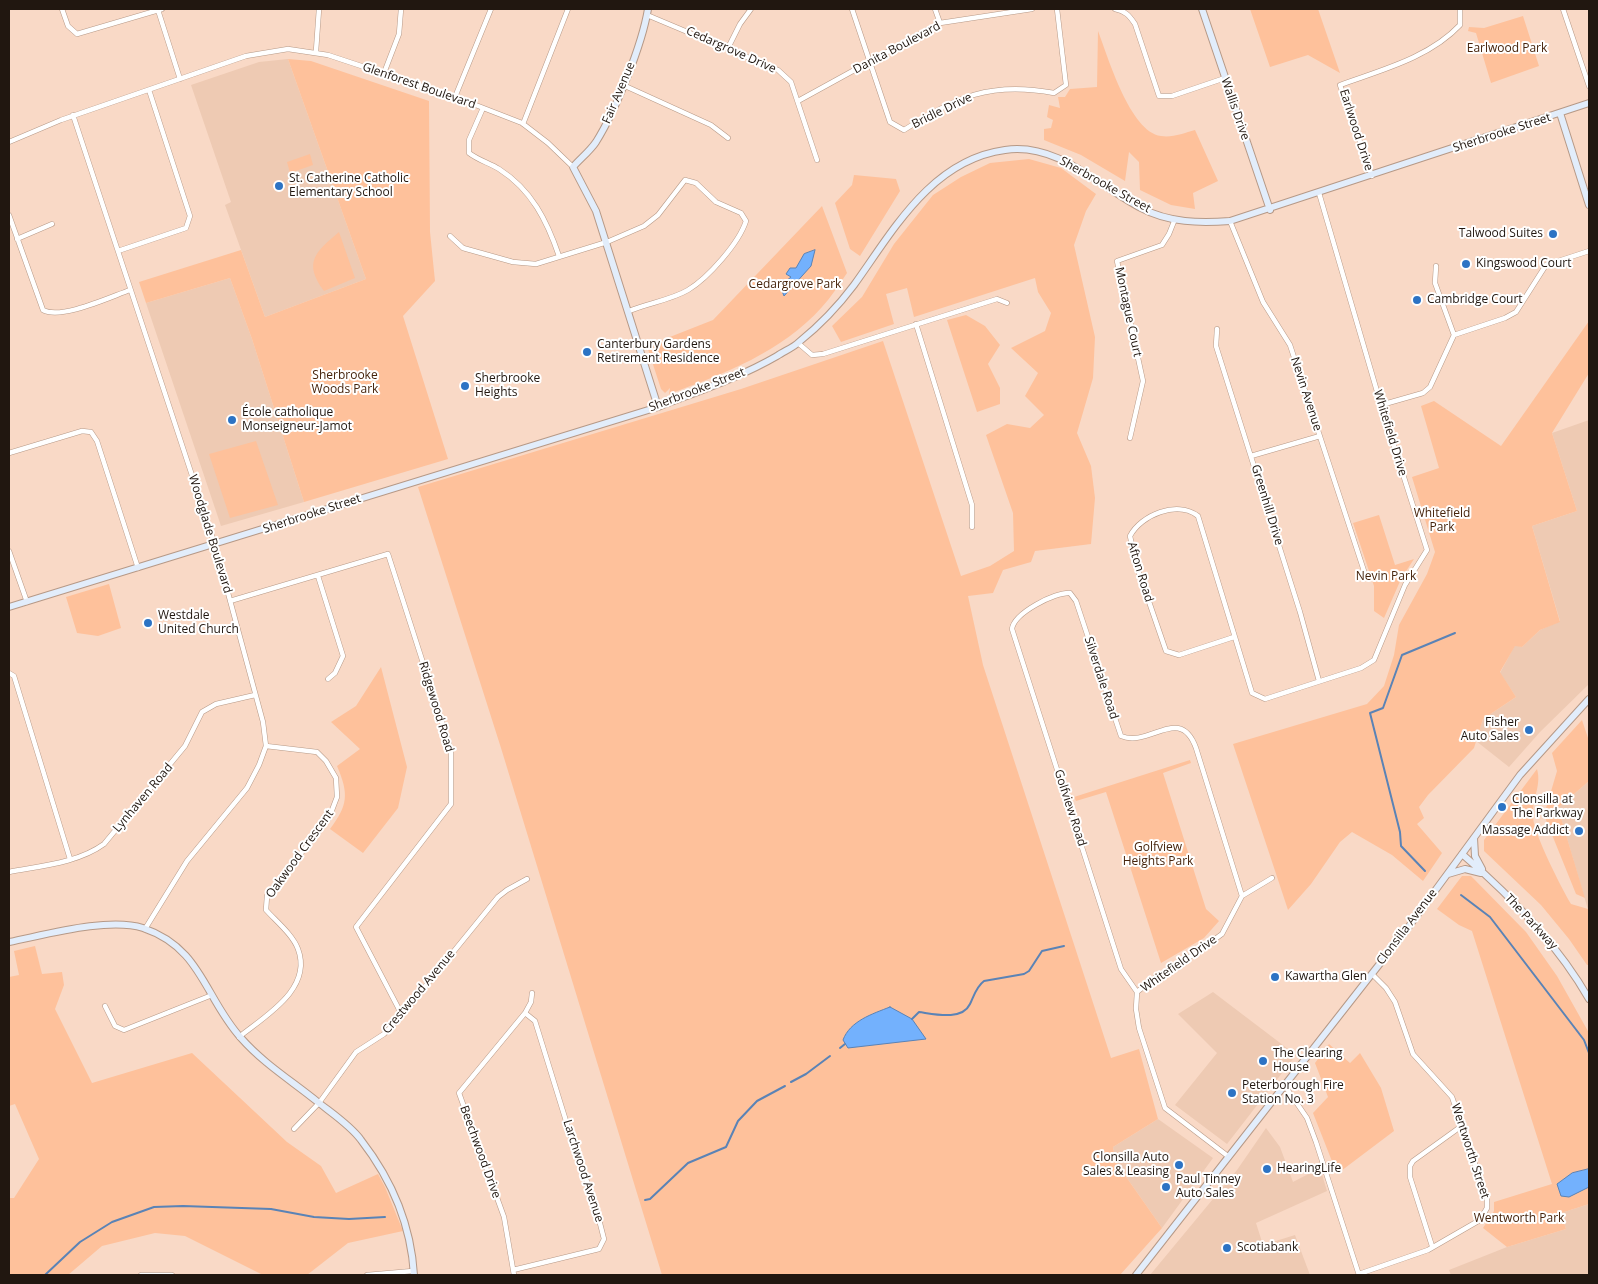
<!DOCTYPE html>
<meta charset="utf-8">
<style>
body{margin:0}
#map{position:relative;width:1598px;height:1284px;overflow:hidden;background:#f9d9c6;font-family:"Open Sans",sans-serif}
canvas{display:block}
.frame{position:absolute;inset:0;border:10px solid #211710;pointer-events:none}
</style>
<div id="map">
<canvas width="1598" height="1284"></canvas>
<div class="frame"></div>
</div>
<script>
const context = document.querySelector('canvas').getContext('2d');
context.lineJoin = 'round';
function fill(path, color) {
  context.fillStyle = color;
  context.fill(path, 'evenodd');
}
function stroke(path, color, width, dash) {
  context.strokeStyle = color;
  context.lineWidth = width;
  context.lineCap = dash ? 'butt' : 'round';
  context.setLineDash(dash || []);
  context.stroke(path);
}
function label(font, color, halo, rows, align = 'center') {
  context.font = font + ' "Open Sans",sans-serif';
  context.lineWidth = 4;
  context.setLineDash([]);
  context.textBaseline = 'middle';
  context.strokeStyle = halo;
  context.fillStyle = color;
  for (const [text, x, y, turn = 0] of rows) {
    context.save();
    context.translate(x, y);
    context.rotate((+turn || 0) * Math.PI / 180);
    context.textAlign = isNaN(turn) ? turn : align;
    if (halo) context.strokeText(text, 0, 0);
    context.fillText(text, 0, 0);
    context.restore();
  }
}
fill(new Path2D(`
 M288 59 366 279 265 317 225 205 231 202 191 85 259 62Z
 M230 278 252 339 304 502 221 526 146 303Z
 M1589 420V684L1540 732 1509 767 1476 741 1483 719 1516 697 1500 673 1515 645 1522 647 1540 630 1560 621 1532 526 1577 511 1552 433Z
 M1589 781V913L1558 808Z
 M1213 992 1296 1055 1227 1144 1175 1105 1217 1053 1178 1014Z
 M1158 1119 1213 1158 1162 1228 1115 1161 1113 1147Z
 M1266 1128 1280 1147 1293 1182 1320 1168 1327 1191 1256 1223 1263 1245 1295 1235 1310 1275H1150L1237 1170Z
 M1589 1204V1275H1451L1449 1270 1507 1247 1566 1229 1561 1213Z`), '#eecab3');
fill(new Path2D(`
 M1250 9H1318L1340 73 1308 55 1270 67Z
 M1523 16 1539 66 1491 83 1476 33 1468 31 1469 27 1484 28Z
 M1098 31C1108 57 1130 132 1161 136 1172 138 1184 133 1195 130L1218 181 1193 193 1195 209 1171 205 1140 190 1139 162 1129 152 1125 181 1081 155 1044 140V129L1051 128 1053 120 1047 117 1049 105 1060 108 1058 97H1065L1070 89 1097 87Z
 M288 59 311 61 429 101 430 232 435 281 403 316 448 459 304 502 252 339 230 278 146 303 139 282 241 250 265 317 366 279Z
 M310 154 313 165 290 173 287 162Z
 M1029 159 1061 168 1096 194 1086 211 1074 245 1095 337 1093 378 1077 433 1091 466 1095 498 1091 544 1035 551 1031 562 1003 570 993 593 968 596 983 665 1111 1058 1139 1049 1158 1119 1113 1147 1115 1161 1162 1228 1120 1275H662L501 748 418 487 741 389 883 341 961 576 990 566 1014 551 1013 513 986 435 1007 424 1030 428 1044 415 1025 396 1038 373 1011 348 1045 331 1051 313 1038 292 1035 278 914 317 907 288 886 294 894 324 841 342 832 326 862 297 894 244 933 195 961 177 990 163Z
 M854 175 896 179 900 191 860 256 850 249 835 203 852 185Z
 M822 206 847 273C839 285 831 297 822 307 782 352 724 374 669 394L670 388 665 393 661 389 647 346 713 320Z
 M339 232 355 278 324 291C303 263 315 252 339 232Z
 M966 315 985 326 1000 345 988 364 1000 388V404L977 412 947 320Z
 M1589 321V373L1552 433 1577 511 1532 526 1560 622 1540 630 1522 647 1515 646 1500 672 1516 697 1483 719 1474 748 1428 795 1419 807 1424 818 1417 824 1442 853 1423 881 1392 855 1352 832 1340 842 1311 884 1288 910 1233 744 1367 704 1384 686 1394 655 1399 625 1427 574 1435 552 1412 477 1439 468 1421 406 1434 401 1501 446Z
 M256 441 278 505 230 518 209 454Z
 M1379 515 1395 565 1414 559 1401 579 1384 618 1374 611V586L1353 523Z
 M109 584 121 628 98 636 77 633 66 597Z
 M381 667 407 767 398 808 363 853 330 829C348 805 349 794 337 766L360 749 331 722 356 706Z
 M1582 720 1589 741V781L1558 808 1585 898 1576 894 1544 815 1557 771 1552 753Z
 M1190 760 1191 763 1163 773 1206 909 1219 921 1204 938 1161 963 1106 792 1076 801 1074 797Z
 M1537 769C1542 786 1531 801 1533 818 1535 836 1561 887 1571 904L1588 909 1589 965H1587L1569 939 1541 905 1484 851V840Z
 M1462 876H1471L1526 932 1557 976 1589 1033V1204L1561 1213 1566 1229 1507 1247 1483 1228 1494 1211V1202L1552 1184 1472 931 1459 925 1437 909Z
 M35 946 42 974 62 972 64 985 55 1009 92 1083 192 1053 287 1142 321 1166 336 1193 378 1174 385 1187 403 1231 348 1243 307 1275H263L185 1236 155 1233 102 1246 68 1275H9V1198H14L39 1159 15 1104 9 1106V977L19 975 14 951Z
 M1329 1044 1350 1063 1360 1053 1381 1088 1394 1131 1337 1174 1313 1113 1328 1097 1315 1063Z`), '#fec19b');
const water = new Path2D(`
 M815 250 811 266 784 296 780 286 791 277 786 274 790 268H796L804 254Z
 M890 1007 912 1019 926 1039 848 1048 843 1040C850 1021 872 1014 890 1007Z
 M1589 1169V1187L1569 1197 1561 1196 1557 1184 1572 1173Z`);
fill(water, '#73b1fd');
stroke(water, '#5a83b6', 1);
stroke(new Path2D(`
 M1425 871 1401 846 1400 832 1370 713 1383 708 1402 655 1455 633
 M1461 895 1490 917 1584 1040 1589 1053
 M912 1019 919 1012C934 1014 962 1021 970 1004 974 996 976 987 984 981L1024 974 1029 971 1042 951 1064 946
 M840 1048 845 1044
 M791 1082 806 1074 830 1056
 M645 1200 650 1199 688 1163 726 1147 738 1121 757 1101 785 1086
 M45 1275 80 1242 112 1222 154 1207 183 1206 271 1209 314 1217 349 1219 385 1217`), '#5a83b6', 2);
const street = new Path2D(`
 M62 9 68 26 77 34 162 9
 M852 9 890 122 904 130C957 97 990 81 1054 93L1066 85 1057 9
 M935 9 940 23
 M1115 9C1125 11 1129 15 1135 24L1159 96H1172L1225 78
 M1563 9 1589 86
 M158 10 180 79
 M647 15 778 70 791 82 817 160
 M728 48 740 24 751 9
 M316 51 319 9
 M384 73 399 34 401 9
 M623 85 711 125 728 138
 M455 97 491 9
 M798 101 940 23 1032 9
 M483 108 469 140V153C478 160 489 163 499 169 532 190 547 221 559 256
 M73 115 215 545 263 722 266 746 259 765 247 788 187 861 145 929
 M523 124 568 9
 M9 142 61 120 246 56 288 49 328 55 455 97 522 123 548 143 573 167
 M1372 176 1340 85C1381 70 1429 58 1460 25V9
 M9 215 43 310C61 320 110 297 130 290
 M1230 221 1263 302 1290 345 1365 574
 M450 236 463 248 513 262 536 264 607 242 644 226 658 215 685 180 696 183 716 202 741 213 746 221C739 243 708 278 688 290 671 300 648 303 629 311
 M17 239 52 224
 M118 251 186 228 190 216 149 90
 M1436 266 1435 283 1454 335
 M916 324 972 505V527
 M1217 329 1216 346 1300 612 1319 681
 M798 343 812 355 823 354 997 299 1007 303
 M1381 405 1423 393 1430 387 1454 335 1505 318 1516 312 1546 265 1589 251
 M1130 438 1143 381 1117 261 1162 245 1169 234 1175 219
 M9 453 82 431 91 432 97 441 138 568
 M1251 456 1320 436
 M9 551 27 602
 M318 576 343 656 335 673 328 679
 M230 601 388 554 451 750V804L356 927 402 1015
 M1234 637 1179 655 1166 651 1136 564 1130 536C1141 515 1177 500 1198 516L1252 693 1265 699 1361 668 1374 660 1405 585 1427 550 1381 405 1319 193
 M9 673 14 676 70 859
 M9 872C40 866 78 863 104 844L185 746 202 712 216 704 255 695
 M1137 992 1121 969 1012 629C1014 613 1055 592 1070 593L1076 601 1121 736C1150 748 1180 704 1196 748L1242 896
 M105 1006 115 1026 124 1030 212 995
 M239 1037C265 1016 313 989 298 949 293 935 276 921 266 910L267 896 329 818 337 797 336 778 326 761 317 752 266 746
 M1285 1086 1307 1118 1316 1142 1359 1275
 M294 1129 319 1103 356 1052 384 1034 402 1015 498 897 507 890 527 879
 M1229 1157 1165 1108 1139 1028 1136 1009 1137 992 1153 979 1196 953 1222 934 1242 896 1272 878
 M1432 1246 1410 1177V1166L1413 1161 1463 1125
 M513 1270 599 1249 604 1239 594 1200 575 1150 535 1021 525 1013
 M1359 1274 1428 1250 1480 1220 1487 1208V1199L1452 1097 1413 1054 1395 1002 1386 988 1372 974
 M141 1275H172
 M367 1275 413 1271
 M514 1275 504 1217 459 1093 525 1013 531 1002 532 993`);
const secondary = new Path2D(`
 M648 9C642 45 616 110 596 142 590 151 580 159 573 167L596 211 658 407
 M1202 9 1270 210
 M1560 113 1589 205
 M9 607 658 407C699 391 739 378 777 356 784 351 793 348 799 342 819 326 839 305 854 285 893 231 931 160 1005 150 1057 142 1099 186 1141 208 1169 223 1200 223 1230 221L1589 103
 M1474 838 1475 856 1482 869
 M1462 854C1511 896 1557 943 1589 999
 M1448 874 1465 869 1481 873
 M9 942C45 935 108 917 143 928 202 948 204 997 241 1038 264 1064 292 1081 319 1103 333 1114 351 1126 361 1140 392 1180 411 1225 414 1275
 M1136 1275 1407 929 1520 775 1589 699`);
stroke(street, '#b69987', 5.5);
stroke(secondary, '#b69987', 8);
stroke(street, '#fff', 4.5);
stroke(secondary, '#e2edfb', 6);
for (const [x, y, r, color] of [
 [279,186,5,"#2c73c4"],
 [1553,234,5,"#2c73c4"],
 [1466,264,5,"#2c73c4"],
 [1417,300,5,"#2c73c4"],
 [587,352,5,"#2c73c4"],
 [465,386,5,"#2c73c4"],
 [232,420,5,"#2c73c4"],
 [148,623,5,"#2c73c4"],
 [1529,730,5,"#2c73c4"],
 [1502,807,5,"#2c73c4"],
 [1579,831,5,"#2c73c4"],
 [1275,977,5,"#2c73c4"],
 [1263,1061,5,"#2c73c4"],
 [1232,1093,5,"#2c73c4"],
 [1179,1165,5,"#2c73c4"],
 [1267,1169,5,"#2c73c4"],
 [1166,1187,5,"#2c73c4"],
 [1227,1248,5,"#2c73c4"]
]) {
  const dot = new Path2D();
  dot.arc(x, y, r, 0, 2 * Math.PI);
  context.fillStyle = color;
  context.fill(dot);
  stroke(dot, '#fff', 2);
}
label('12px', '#211710', '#fff', [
 ["Danita Boulevard",897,48,-28],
 ["Cedargrove Drive",731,50,24],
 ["Glenforest Boulevard",419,86,19],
 ["Fair Avenue",619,93,-67],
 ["Wallis Drive",1235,109,71],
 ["Bridle Drive",942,111,-26],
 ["Earlwood Drive",1356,130,72],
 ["Sherbrooke Street",1502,133,-18],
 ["Sherbrooke Street",1105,185,29],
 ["Montague Court",1128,312,78],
 ["Sherbrooke Street",697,390,-21],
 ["Nevin Avenue",1306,394,72],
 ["Whitefield Drive",1390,433,73],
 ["Greenhill Drive",1267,505,73],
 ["Sherbrooke Street",312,514,-18],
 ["Woodglade Boulevard",210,534,73],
 ["Afton Road",1140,572,73],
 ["Silverdale Road",1101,678,72],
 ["Ridgewood Road",436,707,73],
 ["Lynhaven Road",143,798,-50],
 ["Golfview Road",1070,808,72],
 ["Oakwood Crescent",300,854,-54],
 ["The Parkway",1531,922,47],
 ["Clonsilla Avenue",1407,927,-53],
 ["Whitefield Drive",1179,964,-35],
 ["Crestwood Avenue",419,992,-50],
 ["Wentworth Street",1470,1151,72],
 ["Beechwood Drive",480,1152,70],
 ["Larchwood Avenue",583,1171,72]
]);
label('12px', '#46240c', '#fff', [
 ["Earlwood Park",1507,49],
 ["Cedargrove Park",795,285],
 ["Sherbrooke",345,376],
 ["Woods Park",345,390],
 ["Whitefield",1442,514],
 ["Park",1442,528],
 ["Nevin Park",1386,577],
 ["Golfview",1158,848],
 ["Heights Park",1158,862],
 ["Wentworth Park",1519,1219]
]);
label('12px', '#211710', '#fff', [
 ["St. Catherine Catholic",289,179],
 ["Elementary School",289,193],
 ["Talwood Suites",1543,234,"right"],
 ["Kingswood Court",1476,264],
 ["Cambridge Court",1427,300],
 ["Canterbury Gardens",597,345],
 ["Retirement Residence",597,359],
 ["Sherbrooke",475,379],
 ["Heights",475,393],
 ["École catholique",242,413],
 ["Monseigneur-Jamot",242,427],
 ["Westdale",158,616],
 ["United Church",158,630],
 ["Fisher",1519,723,"right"],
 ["Auto Sales",1519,737,"right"],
 ["Clonsilla at",1512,800],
 ["The Parkway",1512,814],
 ["Massage Addict",1569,831,"right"],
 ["Kawartha Glen",1285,977],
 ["The Clearing",1273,1054],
 ["House",1273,1068],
 ["Peterborough Fire",1242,1086],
 ["Station No. 3",1242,1100],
 ["Clonsilla Auto",1169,1158,"right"],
 ["Sales & Leasing",1169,1172,"right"],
 ["HearingLife",1277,1169],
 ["Paul Tinney",1176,1180],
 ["Auto Sales",1176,1194],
 ["Scotiabank",1237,1248]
], 'left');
</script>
